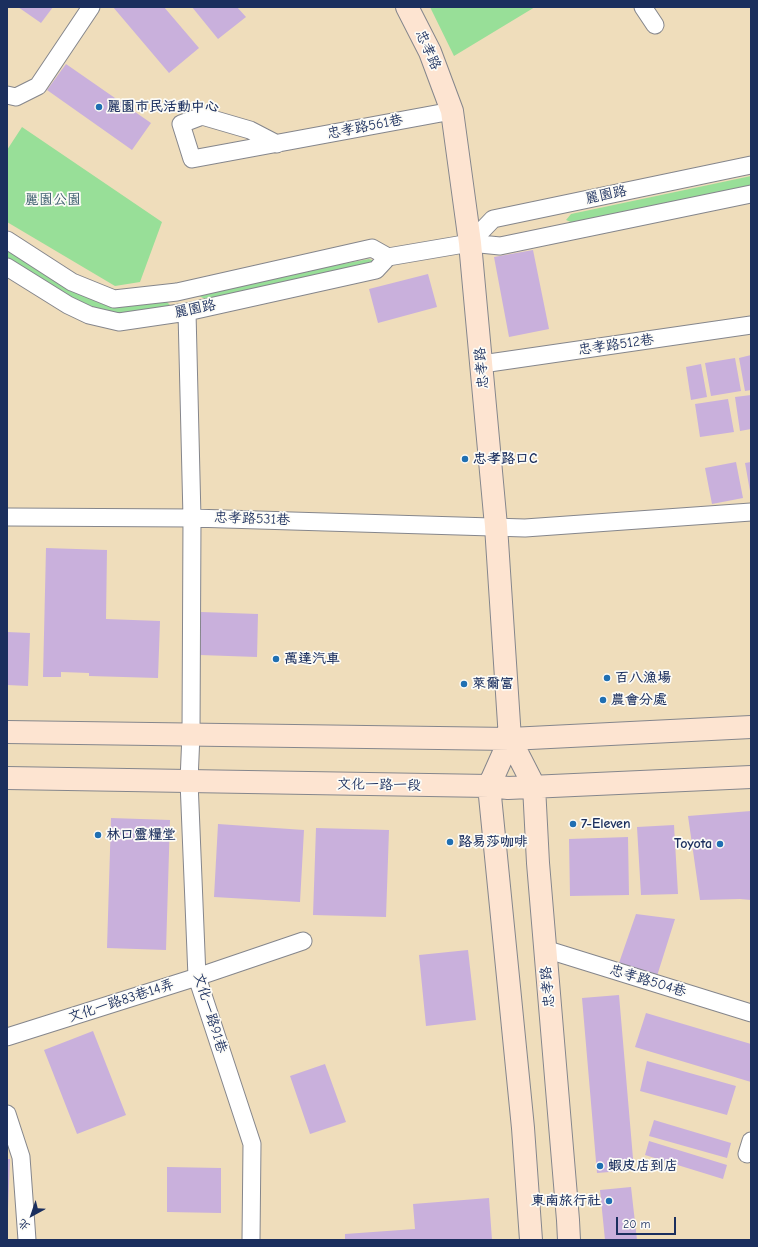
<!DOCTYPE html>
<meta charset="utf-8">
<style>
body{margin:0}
#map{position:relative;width:758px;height:1247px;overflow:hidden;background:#efddbb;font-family:"Comic Neue","LXGW WenKai TC",sans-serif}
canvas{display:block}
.frame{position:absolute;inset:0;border:8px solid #1b2f5e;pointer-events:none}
.north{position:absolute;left:12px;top:1195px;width:40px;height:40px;-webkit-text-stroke:3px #fdfcf7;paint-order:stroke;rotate:220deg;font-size:11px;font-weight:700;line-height:16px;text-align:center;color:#1b2f5e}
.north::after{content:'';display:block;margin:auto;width:14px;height:18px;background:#1b2f5e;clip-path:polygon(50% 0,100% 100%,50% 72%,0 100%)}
.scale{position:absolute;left:616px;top:1217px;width:60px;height:18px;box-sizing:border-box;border:2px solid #1b2f5e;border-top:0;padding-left:5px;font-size:12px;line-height:14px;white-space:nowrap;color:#1b2f5e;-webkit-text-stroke:3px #fdfcf7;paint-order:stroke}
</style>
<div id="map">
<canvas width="758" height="1247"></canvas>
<div class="frame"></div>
<div class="north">北</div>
<div class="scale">20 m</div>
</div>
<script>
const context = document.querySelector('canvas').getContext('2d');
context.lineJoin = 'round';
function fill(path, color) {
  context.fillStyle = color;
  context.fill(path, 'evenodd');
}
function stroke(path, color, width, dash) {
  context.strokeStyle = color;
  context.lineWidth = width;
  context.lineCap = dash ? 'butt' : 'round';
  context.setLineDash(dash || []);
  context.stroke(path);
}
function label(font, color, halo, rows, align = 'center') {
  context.font = font + ' "Comic Neue","LXGW WenKai TC",sans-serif';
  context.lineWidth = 3.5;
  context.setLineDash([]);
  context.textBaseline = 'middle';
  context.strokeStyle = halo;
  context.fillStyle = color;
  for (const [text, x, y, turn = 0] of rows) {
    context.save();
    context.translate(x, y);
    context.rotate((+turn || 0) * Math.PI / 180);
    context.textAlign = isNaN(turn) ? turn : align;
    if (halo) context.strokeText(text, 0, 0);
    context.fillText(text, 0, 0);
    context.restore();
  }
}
fill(new Path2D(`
 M430 7H535L454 56Z
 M22 127 162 222 140 282 115 286 7 222V150Z
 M751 176V185L573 223 566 220 571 214Z
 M7 248 87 295 165 300 170 305 165 310 115 314 89 309 7 261Z
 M369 259 375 261 371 265 205 299 199 296 203 290Z`), '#98df98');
fill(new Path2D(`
 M18 7H53L41 23Z
 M113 7H164L199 48 169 73Z
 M192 7H237L246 17 218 39Z
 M66 64 151 123 132 150 47 90Z
 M533 250 549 329 509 337 494 257Z
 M428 274 437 307 378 323 369 289Z
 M751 355V390L745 391 739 358Z
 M735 358 741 391 711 396 705 363Z
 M701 364 707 397 691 400 686 367Z
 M751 395V429L740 431 735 397Z
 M728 399 734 432 700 437 695 404Z
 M736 462 743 498 712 504 705 468Z
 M751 462V491H750L745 463Z
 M46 548 107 550 106 619 160 621 158 678 89 676V673L61 672V677H43Z
 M201 612 258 614 257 657 200 655Z
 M7 632 30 633 28 686 7 685Z
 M751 811V900L740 899 700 900 688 816Z
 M111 818 170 820 166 950 107 948Z
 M218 824 304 830 300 902 214 897Z
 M674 825 678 894 641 895 637 827Z
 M316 828 389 830 386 917 313 915Z
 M628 837 629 895 570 896 569 839Z
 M636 914 675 919 657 976 619 963Z
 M468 950 476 1020 426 1026 419 955Z
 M619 995 634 1170 597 1173 582 998Z
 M646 1013 751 1044V1082L635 1047Z
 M93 1031 126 1115 77 1134 44 1050Z
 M647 1061 736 1086 727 1115 640 1091Z
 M325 1064 346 1122 310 1134 290 1076Z
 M654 1120 731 1143 727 1158 649 1136Z
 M649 1141 727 1165 723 1179 645 1155Z
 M7 1159H10L8 1210H7Z
 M167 1167 221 1168V1213L167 1212Z
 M631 1187 637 1240H605L600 1190Z
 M489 1198 492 1240H345V1234L415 1229 413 1204Z`), '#c9b0dc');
const street = new Path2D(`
 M643 7 655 25
 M7 95 16 97 38 86 91 7
 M277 144 250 130 202 116 181 124 192 159 452 111
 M7 240 72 282 114 299 177 292 372 248 388 257
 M470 243 493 219 751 165
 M7 267 68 305 89 315 119 322 187 312 376 270 388 257 470 243 500 246 751 194
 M187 312 192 518 191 734 189 781 197 977 252 1144 251 1240
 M482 364 751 325
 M7 517 192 518 525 528 751 512
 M545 949 751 1013
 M7 1037 197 977 303 941
 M7 1114 21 1157 27 1240
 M747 1154 751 1141`);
const secondary = new Path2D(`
 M407 7 430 52 452 111 470 243 496 526 510 739 534 786 538 863 568 1220 569 1240
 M7 732 510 739 751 727
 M510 739 489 786 523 1128 531 1240
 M7 778 489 786 508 788 751 777`);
stroke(street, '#85868c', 19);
stroke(secondary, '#85868c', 24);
stroke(street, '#fff', 17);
stroke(secondary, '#fde4d1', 22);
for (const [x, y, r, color] of [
 [99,107,4,"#1f6fb2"],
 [465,459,4,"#1f6fb2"],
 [276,659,4,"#1f6fb2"],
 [607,678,4,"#1f6fb2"],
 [464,684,4,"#1f6fb2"],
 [603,700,4,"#1f6fb2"],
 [573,824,4,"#1f6fb2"],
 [98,835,4,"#1f6fb2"],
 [450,842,4,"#1f6fb2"],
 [720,844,4,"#1f6fb2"],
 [600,1166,4,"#1f6fb2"],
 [609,1201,4,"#1f6fb2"]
]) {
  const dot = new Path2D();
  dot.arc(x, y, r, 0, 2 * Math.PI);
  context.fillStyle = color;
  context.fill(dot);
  stroke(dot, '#fdfcf7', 1.5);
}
label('14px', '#1b2f5e', '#fdfcf7', [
 ["忠孝路",428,50,66],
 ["忠孝路561巷",365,127,-11],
 ["麗園路",606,195,-12],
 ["麗園路",195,309,-11],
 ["忠孝路512巷",616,345,-8],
 ["忠孝路",482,368,-95],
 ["忠孝路531巷",252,519,2],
 ["文化一路一段",379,785,1],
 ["忠孝路504巷",648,981,17],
 ["忠孝路",548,987,-95],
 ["文化一路83巷14弄",121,1001,-18],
 ["文化一路91巷",210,1013,73]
]);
label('bold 14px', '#1b2f5e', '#fdfcf7', [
 ["麗園市民活動中心",107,107],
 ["忠孝路口C",473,459],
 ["萬達汽車",284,659],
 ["百八漁場",615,678],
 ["萊爾富",472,684],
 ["農會分處",611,700],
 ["7-Eleven",581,824],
 ["林口靈糧堂",106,835],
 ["路易莎咖啡",458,842],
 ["Toyota",712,844,"right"],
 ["蝦皮店到店",608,1166],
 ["東南旅行社",601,1201,"right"]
], 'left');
label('14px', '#3a5b6c', '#fdfcf7', [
 ["麗園公園",53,200]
]);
</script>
